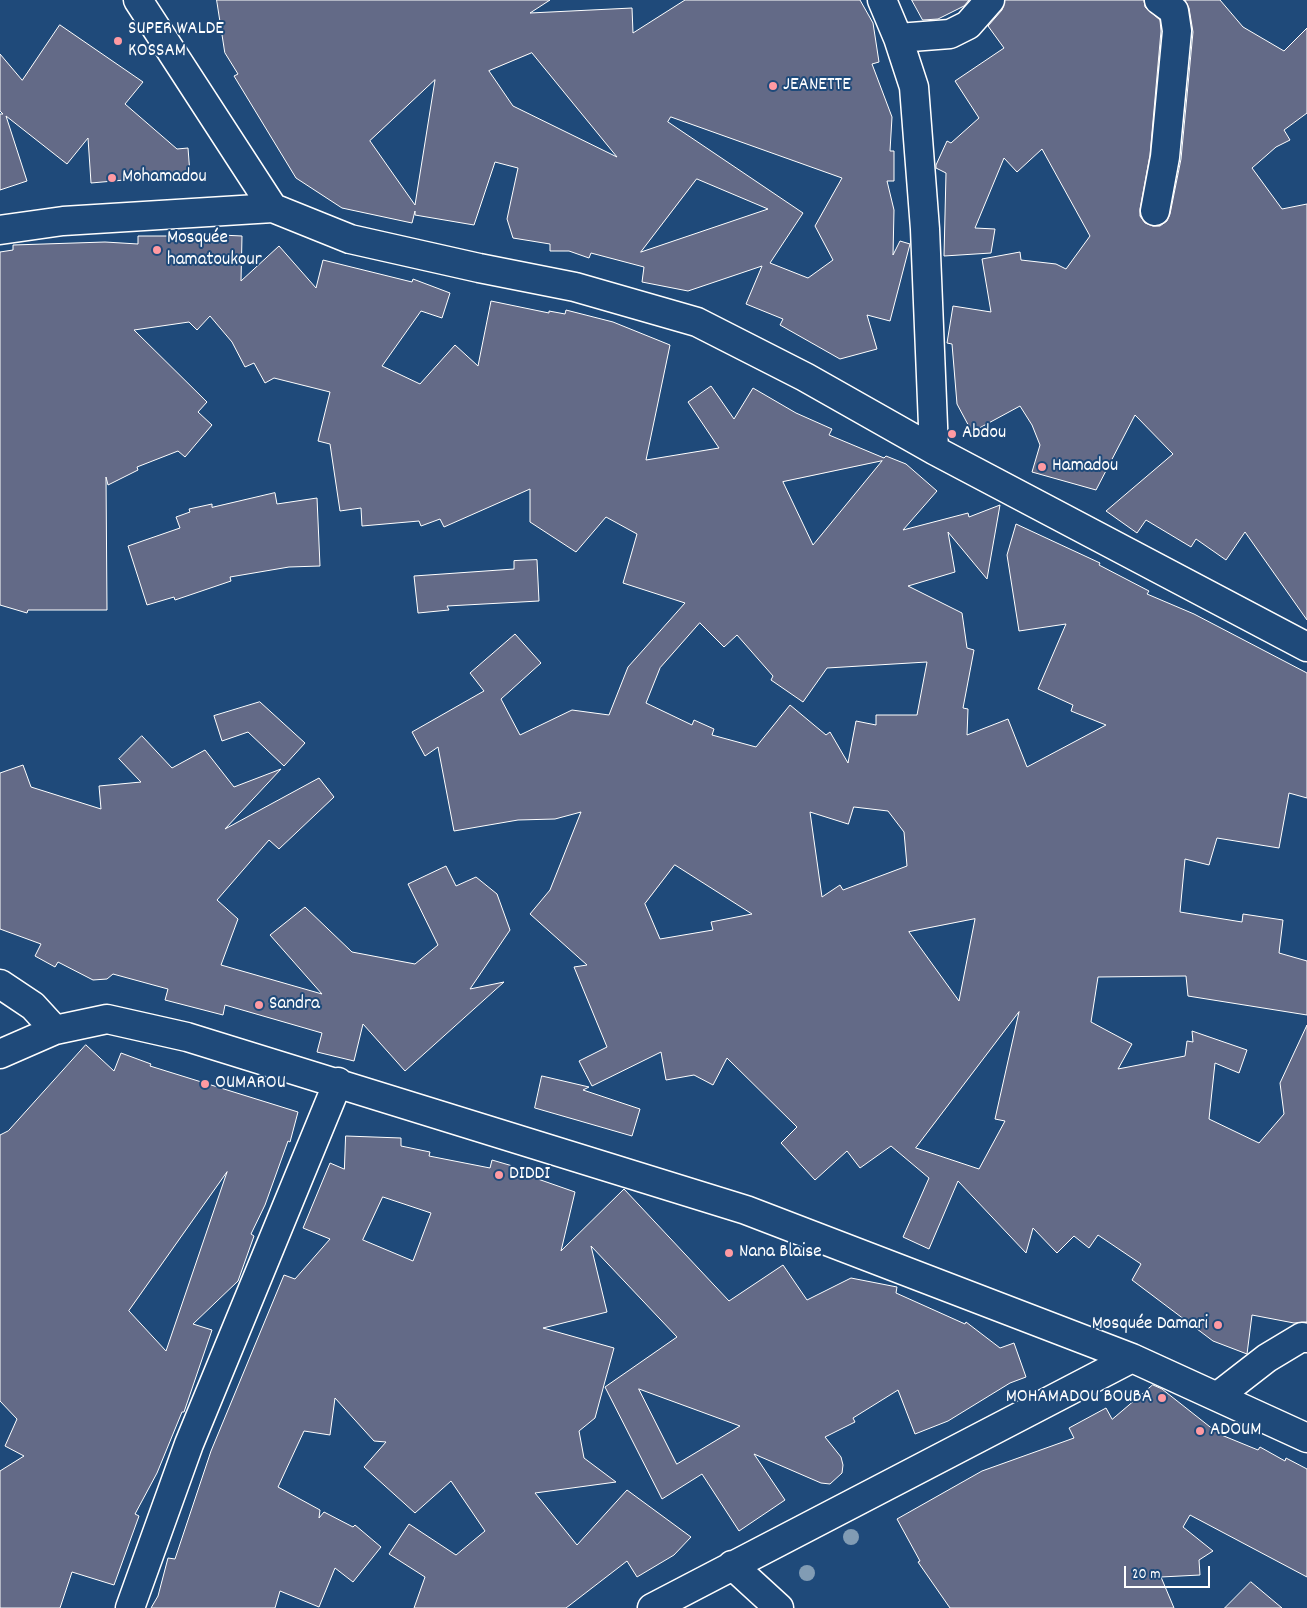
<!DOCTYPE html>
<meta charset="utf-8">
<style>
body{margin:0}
#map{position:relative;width:1307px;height:1608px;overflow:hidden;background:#1f4a7a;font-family:Dekko,sans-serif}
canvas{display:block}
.scale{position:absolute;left:1124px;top:1566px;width:86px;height:22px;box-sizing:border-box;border:2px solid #fff;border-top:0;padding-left:6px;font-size:15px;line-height:18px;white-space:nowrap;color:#fff;-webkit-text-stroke:4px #1f4a7a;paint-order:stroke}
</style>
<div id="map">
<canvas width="1307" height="1608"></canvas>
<div class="scale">20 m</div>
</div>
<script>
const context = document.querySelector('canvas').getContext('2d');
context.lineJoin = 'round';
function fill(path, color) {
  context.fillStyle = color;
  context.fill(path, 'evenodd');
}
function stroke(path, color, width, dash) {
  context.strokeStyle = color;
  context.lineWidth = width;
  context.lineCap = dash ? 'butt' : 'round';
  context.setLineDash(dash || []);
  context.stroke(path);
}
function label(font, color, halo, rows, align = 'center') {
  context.font = font + ' Dekko,sans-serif';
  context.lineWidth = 4;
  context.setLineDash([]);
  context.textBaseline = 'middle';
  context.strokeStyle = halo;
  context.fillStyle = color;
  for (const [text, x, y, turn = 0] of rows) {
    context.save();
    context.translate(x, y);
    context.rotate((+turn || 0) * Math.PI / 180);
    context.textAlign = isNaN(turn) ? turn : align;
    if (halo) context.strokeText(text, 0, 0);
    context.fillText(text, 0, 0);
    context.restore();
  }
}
const building = new Path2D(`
 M217 0H550L530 13 632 8 633 33 685 0H860L873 23 879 62 872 64 892 117 890 151H894V181H887L894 210 893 255 900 241 910 244 890 321 867 315 877 349 840 359 780 325 783 319 746 304 762 266 688 291 642 282 644 267 591 253 589 258 569 251H550V244L513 238 507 219 518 168 495 162 474 225 415 215V211L412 223 342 208 296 178 234 76 238 74 225 53ZM532 53 617 157 513 106 489 71ZM435 80 415 205 370 141ZM671 117 842 178 815 226 833 260 808 278 770 263 803 213 668 122ZM697 179 768 209 641 252Z
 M912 0H969L964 6 938 19 923 20Z
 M1005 0H1144L1145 7 1160 20 1161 31 1150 155 1140 209V216L1145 223 1153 226H1160L1167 221 1170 214 1181 159 1193 32 1189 8 1185 0H1220L1243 27 1284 51 1307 28V113L1284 130 1290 140 1276 147 1252 168 1282 209 1307 204V620L1245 532 1226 560 1196 539 1191 547 1146 520 1137 533 1106 511 1173 454 1135 415 1096 490 1032 472 1040 445 1032 425 1020 406 972 432 957 404 952 344 947 343 953 306 991 312 982 259 1020 252 1021 260 1056 264 1066 269 1090 236 1042 149 1017 172 1004 158 975 228 995 229 991 253 944 256 946 173 936 168V165L947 141 951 143 979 118 955 81 1004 48 988 26 1002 10Z
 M60 25 143 82 125 104 177 149 188 148 190 174 135 176 136 179 91 183 88 138 67 164 6 116 27 181 0 190V114H3L0 111V54L22 80Z
 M179 233 242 236 241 281 279 246 316 288 323 260 412 282 413 279 450 293 442 318 421 311 382 366 420 384 455 345 478 366 491 301 549 313V311L565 314 566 310 613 322 670 345 646 460 719 448 688 402 711 386 734 419 753 388 796 413 832 429 829 435 884 458 886 456 906 464 937 491 903 530 968 513 969 517 1000 505 987 579 948 532 955 572 908 586 962 613 967 648 974 650 963 708 968 709 967 735 1008 719 1027 767 1106 725 1071 711 1073 705 1038 689 1066 624 1019 631 1007 555 1016 524 1100 563 1099 565 1149 591 1147 594 1194 614 1307 673V798L1289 793 1279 848 1217 838 1209 865 1185 859 1180 912 1242 922 1243 914 1283 920 1279 953 1307 961V1015L1188 996 1186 976 1098 977 1091 1022 1132 1044 1118 1069 1185 1056 1187 1041 1193 1042 1192 1031 1247 1050 1239 1073 1215 1063 1209 1119 1259 1143 1284 1114 1280 1083 1307 1025V1322L1294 1323 1252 1315 1247 1354 1213 1341 1132 1280 1141 1264 1098 1235 1089 1248 1074 1236 1057 1253 1033 1228 1026 1253 958 1181 929 1249 903 1237 929 1178 891 1146 860 1168 847 1151 815 1180 781 1143 797 1127 727 1058 713 1085 694 1075 666 1080 661 1052 592 1086 579 1061 607 1047 574 967 587 965 530 914 550 890 581 812 555 819 518 820 454 831 438 747 425 756 412 732 484 691 470 673 515 634 541 663 501 699 520 735 572 710 609 715 628 667 685 603 623 583 637 534 606 517 576 552 530 522V489L444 527 440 519 421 526 419 521 362 526 361 508 340 511 330 444 318 441 330 392 274 378 265 383 254 363 245 367 232 342 210 316 197 330 189 322 134 330 207 402 198 412 212 425 185 457 178 451 137 467 138 470 108 485 106 477 107 610H28L27 613 0 605V252L13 250V245L105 242 138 244V236H179ZM882 461 813 545 783 482ZM700 623 724 647 737 635 773 676 771 680 803 702 827 668 927 662 917 715H876V725L856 721 848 763 830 732 826 735 790 705 756 747 712 735 714 729 694 720 692 725 646 703 660 668ZM854 807 888 811 904 832 907 866 843 890 840 885 822 897 810 812 848 824ZM675 865 752 914 711 922 713 930 660 939 645 904ZM975 919 959 1001 909 932ZM1019 1012 995 1119 1005 1121 979 1169 916 1148Z
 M275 493 277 504 317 498 320 566 289 567 230 577 231 581 175 600 174 597 147 605 128 546 180 528 176 517 190 512 189 509 212 504V507Z
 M537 560 539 601 447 606 449 610 418 613 414 576 514 569V561Z
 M260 702 305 743 284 766 248 732 222 741 214 716Z
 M142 736 172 768 205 750 234 787 281 769 225 829 319 778 334 797 279 849 269 840 217 900 238 919 221 965 322 994 270 935 305 907 352 952 415 964 438 945 408 884 446 866 456 886 476 877 497 894 510 930 470 989 504 982 405 1071 363 1024 354 1061 317 1052 322 1033 225 1005 223 1015 165 1000 168 989 113 974 107 979 93 980 58 962 55 967 35 956 41 944 0 929V773L23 765 31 787 101 809 99 786 141 782 119 759Z
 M86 1045 114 1071 121 1053 151 1064 150 1066 298 1112 290 1142 288 1141 265 1205 251 1234 254 1236 238 1281 193 1324 212 1330 184 1412H182L157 1473 135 1514 139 1516 114 1585 72 1572 60 1608H0V1471L24 1456 5 1446 17 1419 0 1401V1135L8 1131ZM227 1172 166 1351 129 1311Z
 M542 1076 589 1087 583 1090 640 1109 632 1136 535 1108Z
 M346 1136 401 1138V1146L430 1152 429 1156 490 1168 492 1160 516 1167 515 1171 575 1192 561 1251 624 1189 729 1301 783 1265 807 1300 851 1278 897 1287 896 1293 965 1324 966 1322 1000 1348 1014 1343 1026 1377 1010 1383 948 1421 915 1434 898 1390 853 1418 855 1422 825 1437 841 1457 843 1465 842 1473 830 1484 821 1483 754 1454 785 1500 739 1531 702 1474 662 1499 605 1387 677 1337 591 1246 607 1312 543 1328 614 1348 595 1418 579 1431 584 1458 616 1482 535 1493 577 1545 627 1490 691 1537 674 1555 637 1577 627 1561 566 1608H414L425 1577 389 1554 409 1524 456 1555 485 1531 451 1481 415 1513 364 1467 386 1442 374 1441 335 1398 330 1435 304 1431 278 1487 320 1510 319 1518 324 1512 353 1527 355 1525 381 1547 353 1582 335 1568 319 1607 280 1591 275 1608H151L158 1596 168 1558 175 1559 211 1451 284 1275 295 1279 330 1239 303 1228 330 1163 344 1169ZM383 1197 431 1213 413 1261 363 1240ZM639 1389 740 1426 677 1464Z
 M1153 1385 1162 1389 1219 1434 1258 1450 1260 1447 1285 1461 1286 1458 1307 1469V1577L1190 1515 1183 1527 1213 1551 1199 1560 1200 1575 1161 1577 1174 1608H950L918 1562 920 1561 897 1519 982 1471 1074 1438 1069 1428 1106 1408 1112 1419Z
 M1251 1582 1282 1608H1225Z`);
fill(building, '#636a87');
stroke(building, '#fff', 1);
const minor = new Path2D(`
 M138 0 273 208
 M882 0 898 38 914 87 925 229 934 450
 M898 38 950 34 968 25 990 0
 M1155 211 1165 157 1177 31 1174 11 1159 0
 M0 230 63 221 273 208 350 239 479 268 575 287 697 322 805 377 934 450 1307 647
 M0 984 33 1006 55 1030
 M0 1054 55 1030 107 1019 187 1037 746 1210 1132 1358 1307 1438
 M1218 1396 1267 1358 1302 1337 1307 1338
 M732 1565 779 1608
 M130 1608 189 1444 338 1082
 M652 1608 1132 1358`);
stroke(minor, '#fff', 31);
stroke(minor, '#1f4a7a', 28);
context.fillStyle = '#819cb4';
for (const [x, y] of [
 [851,1537],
 [807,1573]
]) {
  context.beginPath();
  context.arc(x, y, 8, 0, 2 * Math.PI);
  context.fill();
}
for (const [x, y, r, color] of [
 [118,41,5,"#ff9aa2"],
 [773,86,5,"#ff9aa2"],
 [112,178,5,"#ff9aa2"],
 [157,250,5,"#ff9aa2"],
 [952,434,5,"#ff9aa2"],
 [1042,467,5,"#ff9aa2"],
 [259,1005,5,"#ff9aa2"],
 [205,1084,5,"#ff9aa2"],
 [499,1175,5,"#ff9aa2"],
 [729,1253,5,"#ff9aa2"],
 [1218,1325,5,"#ff9aa2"],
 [1162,1398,5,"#ff9aa2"],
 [1200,1431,5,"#ff9aa2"]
]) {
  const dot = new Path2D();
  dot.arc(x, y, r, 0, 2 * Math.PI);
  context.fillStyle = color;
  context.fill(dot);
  stroke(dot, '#1f4a7a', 2);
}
label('19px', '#fff', '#1f4a7a', [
 ["SUPER WALDE",128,30],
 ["KOSSAM",128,52],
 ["JEANETTE",783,86],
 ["Mohamadou",122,178],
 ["Mosquée",167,239],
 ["hamatoukour",167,261],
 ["Abdou",962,434],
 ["Hamadou",1052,467],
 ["Sandra",269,1005],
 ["OUMAROU",215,1084],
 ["DIDDI",509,1175],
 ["Nana Blaise",739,1253],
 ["Mosquée Damari",1208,1325,"right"],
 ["MOHAMADOU BOUBA",1152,1398,"right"],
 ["ADOUM",1210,1431]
], 'left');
</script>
